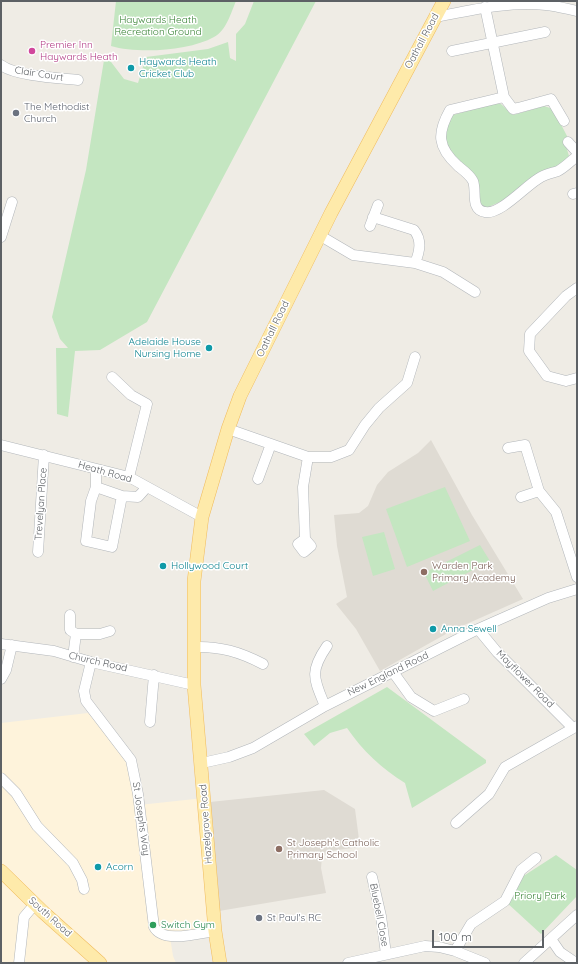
<!DOCTYPE html>
<style>
body{margin:0}
#map{position:relative;width:578px;height:964px;overflow:hidden;background:#efece5;font-family:Quicksand,sans-serif}
canvas{display:block}
.frame{position:absolute;inset:0;border:2px solid #5d6165;pointer-events:none}
.scale{position:absolute;left:432px;top:930px;width:112px;height:18px;box-sizing:border-box;border:2px solid #5d6165;border-top:0;padding-left:5px;font-size:12px;line-height:14px;white-space:nowrap;color:#5d6165;-webkit-text-stroke:3px #fff;paint-order:stroke}
</style>
<div id="map">
<canvas width="578" height="964"></canvas>
<div class="frame"></div>
<div class="scale">100 m</div>
</div>
<script>
const context = document.querySelector('canvas').getContext('2d');
context.lineJoin = 'round';
function fill(path, color) {
  context.fillStyle = color;
  context.fill(path, 'evenodd');
}
function stroke(path, color, width, dash) {
  context.strokeStyle = color;
  context.lineWidth = width;
  context.lineCap = dash ? 'butt' : 'round';
  context.setLineDash(dash || []);
  context.stroke(path);
}
function label(font, color, halo, rows, align = 'center') {
  context.font = font + ' Quicksand,sans-serif';
  context.lineWidth = 3;
  context.setLineDash([]);
  context.textBaseline = 'middle';
  context.strokeStyle = halo;
  context.fillStyle = color;
  for (const [text, x, y, turn = 0] of rows) {
    context.save();
    context.translate(x, y);
    context.rotate((+turn || 0) * Math.PI / 180);
    context.textAlign = isNaN(turn) ? turn : align;
    if (halo) context.strokeText(text, 0, 0);
    context.fillText(text, 0, 0);
    context.restore();
  }
}
fill(new Path2D(`
 M88 713 122 754 128 766 139 805 204 798 215 931 170 937 173 956 176 963H1V723Z`), '#fef3db');
fill(new Path2D(`
 M431 440 472 515 523 599 453 630 380 671 356 629 336 604 347 597 337 546 334 515 359 513 368 506 377 485 388 472 418 453Z
 M324 790 355 809 360 847 330 851 322 857 321 868 326 893 219 911 210 802Z`), '#dfdbd3');
fill(new Path2D(`
 M116 1H236C231 13 226 31 214 37 189 51 138 54 111 46Z
 M254 1H316L147 322 100 350 75 351 68 417 57 414 56 348H68L60 339 52 317 86 170 105 54 124 79 138 83 146 57 208 49 228 42 230 58 236 61V34L245 24Z
 M495 103 501 104 513 115 544 106 553 109 567 136 566 146 569 156 562 164 504 200 484 209 480 203 472 172 453 155 445 143 443 129 453 115Z
 M445 487 470 541 407 567 386 509Z
 M384 532 395 569 373 576 362 537Z
 M480 545 490 561 433 591 424 573Z
 M387 687 486 760V763L412 808 405 783C382 769 362 750 347 728L330 733 314 746 304 734Z
 M556 855 577 870V896L541 934 505 901 517 877 525 875Z`), '#c4e6c1');
const minor = new Path2D(`
 M485 7 504 97 513 109 518 108 551 99 564 121
 M436 17C472 10 509 1 546 5 557 6 567 9 577 11
 M452 51 545 32
 M1 65C15 76 59 78 78 80
 M504 97 450 110C437 133 437 147 458 166 463 170 470 175 473 181 477 191 470 210 485 212 501 215 527 184 541 177 546 174 552 173 558 171 565 167 571 161 577 156
 M568 142 577 152
 M573 194 577 193
 M373 217 414 230C422 240 420 251 415 263
 M370 226 378 205
 M319 235 353 255 415 263 443 272 475 292
 M1 237 12 202
 M577 288 566 296 530 334 529 351 547 376 566 381 577 378
 M112 377 131 395 147 404 129 477
 M228 429 308 457H331L349 450 365 425 379 408 407 383 415 357
 M1 445 129 477 202 517
 M508 448 525 445 539 491 556 512 577 577
 M96 469V487L122 496 138 497 147 487
 M258 479 271 444
 M96 487 91 501 86 541 112 547 122 496
 M521 497 539 491
 M305 539 303 487 308 457
 M305 539 311 546 304 552 298 544Z
 M38 552 44 455
 M70 615V630L76 634
 M478 629 497 652 573 728
 M1 644 54 651 91 662 194 685
 M194 647C220 646 240 652 263 664
 M73 657 76 634H100L110 631
 M91 662 84 691 86 701 131 760 138 794 154 927C163 944 199 933 215 931
 M393 672 411 697 434 711 464 699
 M1 679 6 670 12 645
 M325 706C314 679 309 672 327 646
 M150 722 154 675
 M202 763 229 757 253 748 325 706 478 629 548 598 577 589
 M1 778 16 793 37 826 73 863 82 880 84 889
 M456 823 489 794 505 767 577 726
 M372 877 381 916 386 954
 M551 939 560 952 576 963
 M455 951 471 924 505 901 521 870 536 858
 M19 963 24 917 35 904
 M348 963 425 946 439 947 455 951 485 963
 M524 963 577 915`);
const major = new Path2D(`
 M1 871 43 912 100 963
 M220 963 215 931 194 685V581L202 517 228 429 240 396 331 213 444 1`);
stroke(minor, '#b2b6ba', 11);
stroke(major, '#f0bb5c', 14);
stroke(minor, '#fff', 10);
stroke(major, '#feeaaa', 13);
for (const [x, y, r, color] of [
 [32,51,4,"#d1479c"],
 [131,68,4,"#0f9aa8"],
 [16,113,4,"#6b7280"],
 [209,348,4,"#0f9aa8"],
 [163,566,4,"#0f9aa8"],
 [424,572,4,"#8d6e63"],
 [433,629,4,"#0f9aa8"],
 [279,849,4,"#8d6e63"],
 [98,867,4,"#0f9aa8"],
 [259,918,4,"#6b7280"],
 [153,925,4,"#2e9e5b"]
]) {
  const dot = new Path2D();
  dot.arc(x, y, r, 0, 2 * Math.PI);
  context.fillStyle = color;
  context.fill(dot);
  stroke(dot, '#fff', 1.5);
}
label('10px', '#388335', '#fff', [
 ["Haywards Heath",158,20],
 ["Recreation Ground",158,32],
 ["Priory Park",540,896]
]);
label('10px', '#5d6165', '#fff', [
 ["Oathall Road",422,41,-62],
 ["Clair Court",39,74,9],
 ["Oathall Road",273,329,-64],
 ["Heath Road",105,472,16],
 ["Trevelyan Place",41,504,-86],
 ["Church Road",98,662,13],
 ["New England Road",388,674,-26],
 ["Mayflower Road",525,679,45],
 ["St Josephs Way",141,819,82],
 ["Hazelgrove Road",206,824,-94],
 ["Bluebell Close",379,915,79],
 ["South Road",50,917,42]
]);
label('10px', '#b23c85', '#fff', [
 ["Premier Inn",40,45],
 ["Haywards Heath",40,57]
], 'left');
label('10px', '#0d838f', '#fff', [
 ["Haywards Heath",139,62],
 ["Cricket Club",139,74],
 ["Adelaide House",201,342,"right"],
 ["Nursing Home",201,354,"right"],
 ["Hollywood Court",171,566],
 ["Anna Sewell",441,629],
 ["Acorn",106,867]
], 'left');
label('10px', '#5b616d', '#fff', [
 ["The Methodist",24,107],
 ["Church",24,119],
 ["St Paul's RC",267,918]
], 'left');
label('10px', '#785e54', '#fff', [
 ["Warden Park",432,566],
 ["Primary Academy",432,578],
 ["St Joseph's Catholic",287,843],
 ["Primary School",287,855]
], 'left');
label('10px', '#27864d', '#fff', [
 ["Switch Gym",161,925]
], 'left');
</script>
